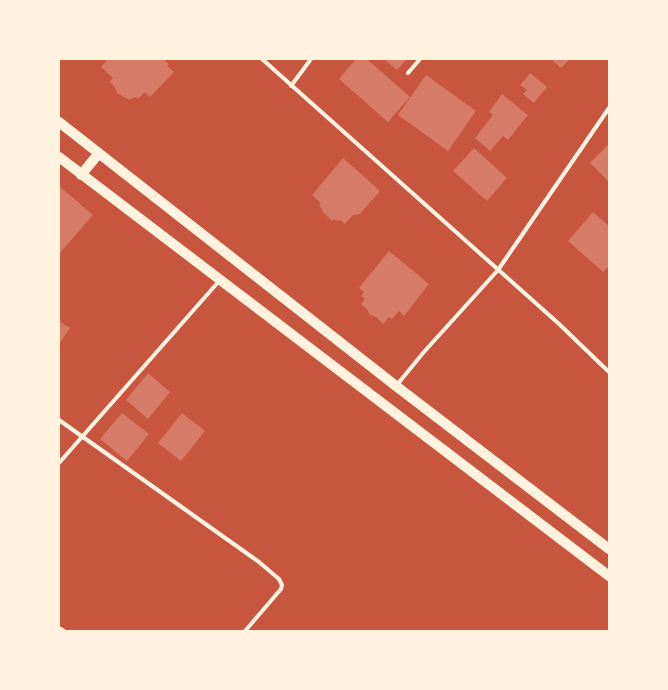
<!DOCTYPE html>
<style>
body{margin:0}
#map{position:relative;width:668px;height:690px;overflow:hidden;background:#c8553d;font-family:"Golos Text",sans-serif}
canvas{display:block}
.frame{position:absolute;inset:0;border:60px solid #fff3e0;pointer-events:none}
</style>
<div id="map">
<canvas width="668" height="690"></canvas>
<div class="frame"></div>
</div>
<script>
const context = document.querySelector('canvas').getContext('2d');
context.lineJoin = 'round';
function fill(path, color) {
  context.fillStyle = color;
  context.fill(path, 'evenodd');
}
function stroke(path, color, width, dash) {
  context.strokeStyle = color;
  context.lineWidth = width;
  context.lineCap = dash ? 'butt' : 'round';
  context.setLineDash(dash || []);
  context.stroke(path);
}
fill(new Path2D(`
 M108 59H163L169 64 167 66 174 72 150 97 145 92 138 99 135 97 129 100 117 93 115 87 110 82 113 78 101 67Z
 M356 59H367L410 97 388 122 339 79Z
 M384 59H407L397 70Z
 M551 59H570L561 68Z
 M530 73 547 87 534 103 523 94 527 90 520 85Z
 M426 75 476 111 448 151 398 115Z
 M502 94 528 115 508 140 503 136 490 151 475 138 493 115 489 112Z
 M609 144V182L590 163Z
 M474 148 507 178 487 201 453 171Z
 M343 158 380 191 360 214 353 215 345 224 340 220 337 221 334 219 332 221 322 211V209L319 205 321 203 312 195Z
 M59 186 93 215 59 254Z
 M593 212 609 226V266L603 272 568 241Z
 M389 251 429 284 404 316 399 311 392 319 389 317 383 324 376 317 370 315 367 309 361 304 365 299 361 296 364 292 359 288Z
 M59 321 70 328 59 344Z
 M148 373 170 392 148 419 126 400Z
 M122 413 149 434 127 461 100 439Z
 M182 413 205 431 181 461 158 443Z`), '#d67c66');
stroke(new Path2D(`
 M262 59 558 323 609 372
 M408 73 420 59
 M291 86 311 59
 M396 386 423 353 498 270 609 108
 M59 420 259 562 279 579 282 585 281 589 245 631
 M59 463 220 280
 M59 628 64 631`), '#fff3e0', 4);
stroke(new Path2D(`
 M59 122 396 386 609 549
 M59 157 609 576
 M81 175 99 153`), '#fff3e0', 10);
</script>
